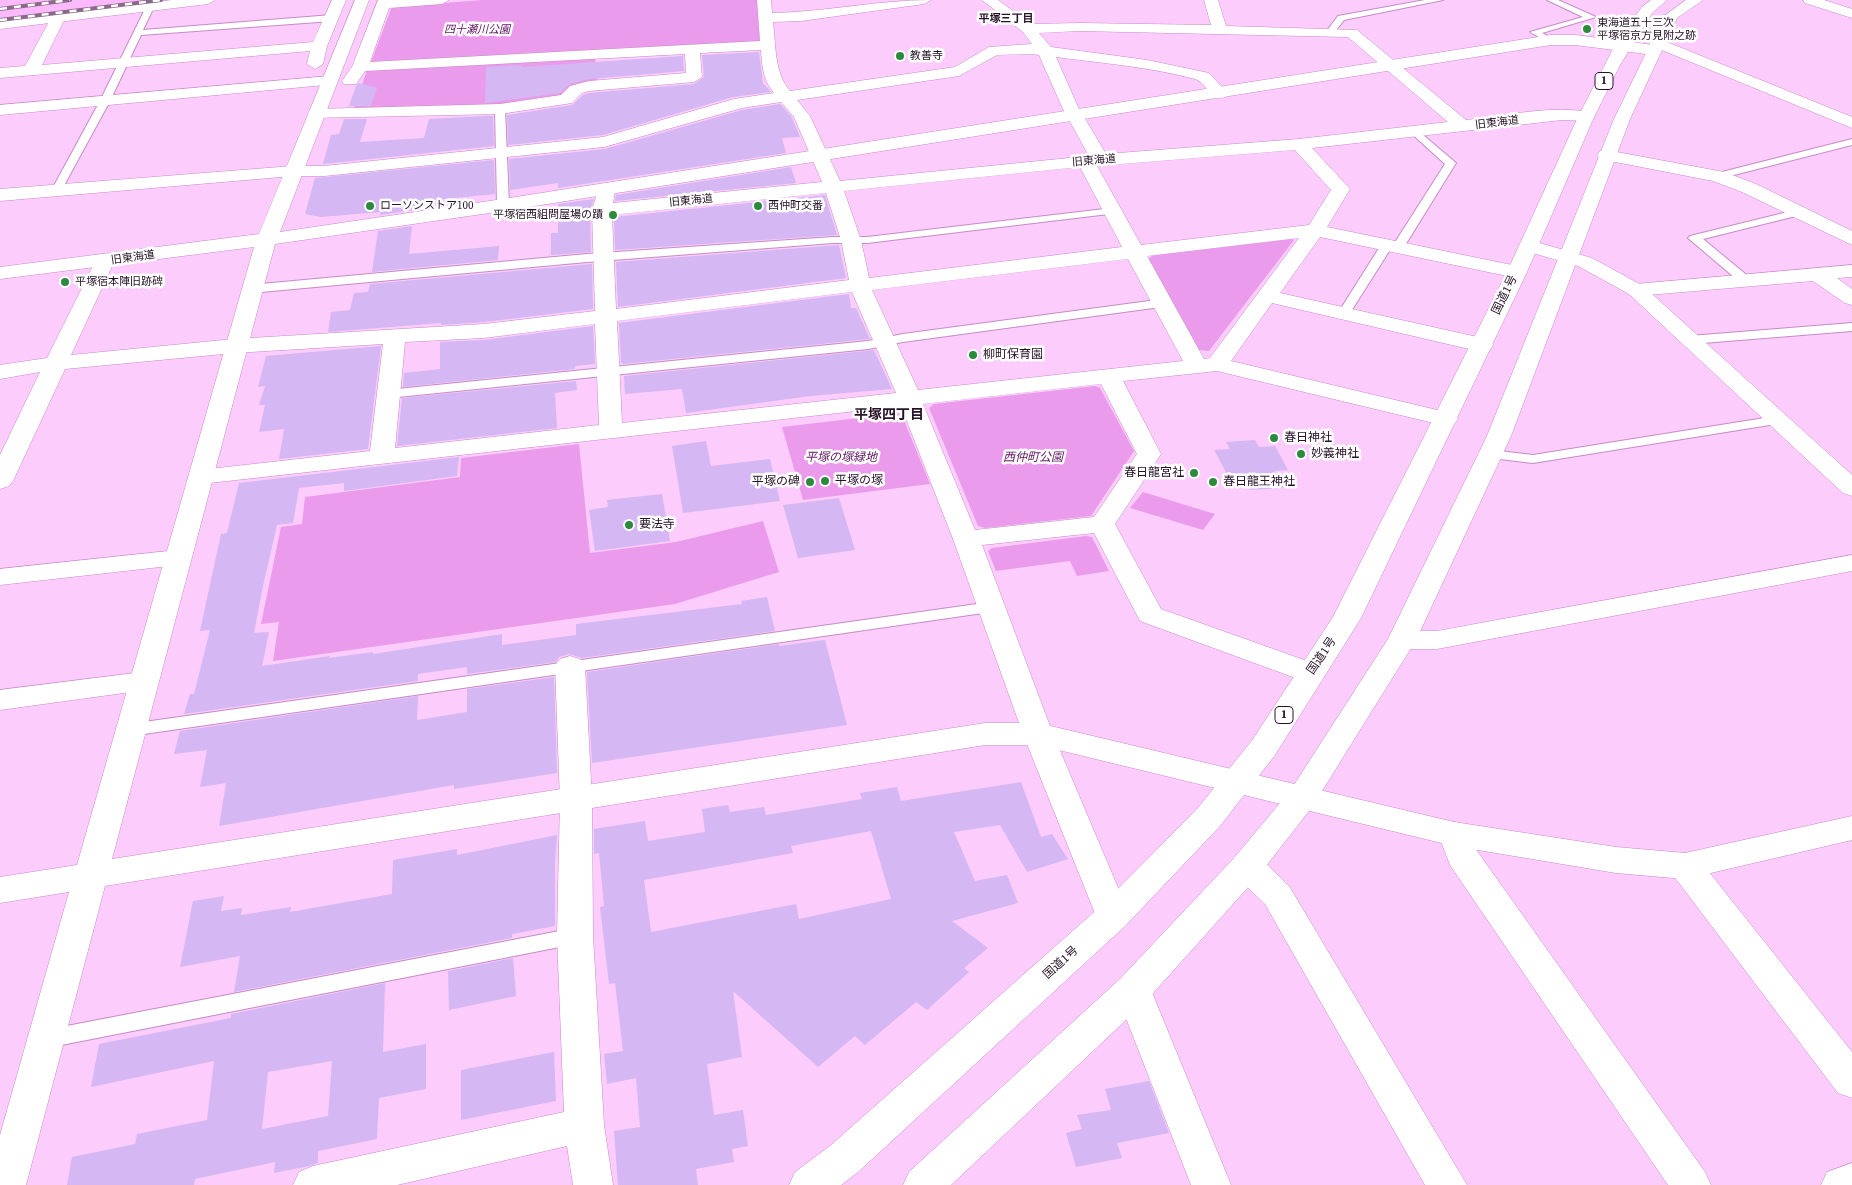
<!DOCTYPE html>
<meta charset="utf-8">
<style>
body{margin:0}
canvas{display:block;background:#fcccfc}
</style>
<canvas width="1852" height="1185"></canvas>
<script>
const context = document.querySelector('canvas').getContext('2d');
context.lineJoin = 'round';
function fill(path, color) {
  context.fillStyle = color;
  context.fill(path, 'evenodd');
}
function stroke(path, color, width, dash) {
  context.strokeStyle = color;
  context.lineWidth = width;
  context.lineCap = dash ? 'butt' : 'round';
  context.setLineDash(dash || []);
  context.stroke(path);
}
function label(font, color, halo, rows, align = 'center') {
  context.font = font + ' "Source Serif 4","Noto Sans JP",serif';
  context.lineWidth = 5;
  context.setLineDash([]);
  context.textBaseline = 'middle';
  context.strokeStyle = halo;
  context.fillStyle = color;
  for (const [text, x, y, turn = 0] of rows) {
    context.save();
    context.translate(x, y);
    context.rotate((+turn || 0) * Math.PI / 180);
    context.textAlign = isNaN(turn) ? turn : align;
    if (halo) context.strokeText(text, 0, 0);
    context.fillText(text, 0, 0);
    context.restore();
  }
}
fill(new Path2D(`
 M0 0H175L0 22Z`), '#fcbafc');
fill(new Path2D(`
 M482 0H757L760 42 371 62 391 9 393 7Z
 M595 58 598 83 561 97 497 107 353 111 367 70Z
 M1289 237 1294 240 1209 351 1198 350 1147 260 1153 255Z
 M1095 386 1100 388 1134 451 1091 516 985 528 978 526 929 408 934 404Z
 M901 413 930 484 803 500 782 427Z
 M579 444 590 553 676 542 763 521 779 572 675 604 273 661 279 622 261 624 281 527 302 524 305 497 460 477 461 458Z
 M1143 492 1215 514 1203 530 1130 508Z
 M1086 536 1092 537 1109 571 1077 576 1070 561 996 571 988 551 992 548Z`), '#eb9bec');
fill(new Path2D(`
 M759 52 763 83 771 92 733 97 603 135 508 145 507 115 572 105 583 95 589 93 694 84 704 77 702 55Z
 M683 56 684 71 589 79 570 84 560 93 485 103 486 67 521 65 522 67Z
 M359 83 377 88 371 106H349L356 86Z
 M780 104 791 116 800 137 782 138 786 153 558 188V183L510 190 509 159 605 149 742 110Z
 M485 116H493L494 146 323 164 331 135 339 134 344 119H367L360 142 424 138 429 119Z
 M494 160 495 194 425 201V203L415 204 414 210 380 215 381 212 320 217 305 214 315 178Z
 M791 167 796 183 615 201 616 195Z
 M825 195 837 235 615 250 614 217Z
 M594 199 590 210 591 252 551 255V233H558V204Z
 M412 226 409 254 499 246 498 260 372 272 378 231Z
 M839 245 846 278 618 307 616 262Z
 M592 264 593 309 484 322 441 325V323L328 332 331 312 350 310 354 293 368 292 370 284Z
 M849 294 851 308H856L870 339 623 364 621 362 619 323Z
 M593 326 595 364 575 366V369L403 387 404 373 440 369V342L484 340Z
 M381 346 368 449 279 459 284 429 259 432 265 405H259L265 386 258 387 266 356Z
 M874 350 892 389 810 396 686 413 682 389 625 394 624 376Z
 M576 381 577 390 555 393 557 428 397 446 402 398Z
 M1255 440 1259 447 1275 446 1288 470 1275 471 1284 488 1250 490 1242 473 1227 474 1214 450 1230 449 1226 442Z
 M706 441 711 466 770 459 780 501 683 513 672 446Z
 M459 457 457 476 344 491V483L299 488 293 523 277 525 263 586 254 633 269 632 262 666 330 656 329 658 373 652V654L502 634V645L576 635V624L742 604 741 601 767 597 775 631 582 658 569 654 559 657 556 662 467 674V667L418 674V681L184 714 190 694H194L210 630 200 631 221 534 227 533 239 483Z
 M662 494 670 541 595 551 589 510 608 507 607 500Z
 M839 498 855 550 798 558 783 505Z
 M825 640 847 725 592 763 587 672 779 644V646Z
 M554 677 557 773 454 789V785L219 826 226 783 200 787 207 750 174 754 180 731 418 696 417 720 467 712V689Z
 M1021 782 1041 837 1052 834 1068 859 1027 872 1000 825 954 832 975 881 1007 875 1018 903 952 921 988 948 964 968 969 972 927 1010 916 1002 865 1045 855 1036 818 1067 733 991 742 1057 707 1064 714 1115 743 1110 748 1146 732 1149 734 1162 696 1169 698 1185H618L614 1131 640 1127 636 1078 607 1084 604 1054 623 1051 615 983 609 984 600 907 604 906 599 853 594 854V829L645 821 648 841 705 832 702 809 728 805 730 812 764 807 766 815 862 799 860 793 897 787 901 801ZM871 831 891 899 799 919 796 904 651 932 644 880 793 853 791 846Z
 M557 835 555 861V926L512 934V938L234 992 240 956 180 967 193 901 224 896 221 911 242 908 241 915 291 907 290 912 392 894 393 860 457 849V855Z
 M513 958 516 996 449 1010 448 971Z
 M385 983 383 1052 426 1044V1089L379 1098 377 1139 318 1151V1163L309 1166 274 1173 275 1162 195 1179 194 1185H67L72 1157 135 1144 137 1134 207 1120 214 1061 91 1087 99 1044 231 1018V1014ZM332 1061 328 1116 262 1129 268 1072Z
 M554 1052 556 1101 461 1120V1070Z
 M1149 1081 1169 1133 1117 1143 1122 1158 1076 1167 1066 1133 1082 1129 1077 1115 1111 1110 1105 1089Z`), '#d4b7f3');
const service = new Path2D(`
 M1425 0H1443L1344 20 1333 34 1326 32 1338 16Z
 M1547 0H1558L1596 17 1542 33 1555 40 1548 42 1530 32 1583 17Z
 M150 4 154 7 143 30 332 15 336 18 332 21 141 35 110 101 61 191 60 193H52L51 191 100 101 146 7Z
 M500 106 505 109 509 205 503 208 497 205 495 109Z
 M1416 129 1456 163 1404 247 1398 251 1392 247 1445 164 1412 134V130Z
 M1852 139V145L1718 179 1713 176 1714 174Z
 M1113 208 1117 209V213L867 243H833L587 262 250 293 244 289 250 285 587 254 833 237H867Z
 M1800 209 1804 210V214L1703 239 1749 277 1751 280 1749 283H1741L1688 238 1690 236Z
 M1387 241 1393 245 1350 313 1348 316H1340L1338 313 1381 245Z
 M1164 299 1168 300 1170 303 1168 306 903 342 868 349 388 398 381 394 388 390 868 341 903 334Z
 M1852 323V331L1690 344 1684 340 1690 336Z
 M1777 416 1782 417 1784 420 1782 423 1533 463 1491 458 1484 454 1491 450 1533 455Z
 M991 602 997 603 999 607 997 611 130 736 124 734 121 730 124 726 130 724Z
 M575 928 582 930 585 936 582 942 575 944 46 1048 38 1046 35 1039 38 1032 46 1030Z`);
const minor = new Path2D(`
 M332 0H346L327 46 323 64 315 69 307 64 310 51 0 78V68L25 66 51 18 58 14 65 18 42 65 313 42Z
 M378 0H449L442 4 389 8 370 62 760 41 757 0H771L772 13C826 12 878 0 931 0L924 4 801 21 773 22C776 46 774 72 790 91L955 67 989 47 1032 44 1023 32 982 0H998L1031 24 1080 23 1211 25 1204 0H1218L1226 26 1357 30 1466 120C1505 116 1555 104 1592 113L1594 117 1592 121 1562 120 1312 148 1350 189 1327 227 1517 266 1524 268 1527 272 1524 276 1517 278 1320 237 1280 293 1482 338 1490 340 1493 345 1490 350 1482 352 1272 303 1231 361 1454 414 1458 419 1454 424 1446 426 1217 371 1123 381 1161 454 1115 524 1161 609 1321 666 1326 673 1321 680 1311 683 1301 680 1140 621 1094 533 982 545 1053 734 1130 916 1125 926 1113 930 1101 926 1096 916 1023 734 953 539 901 406 200 484 191 482 188 477 191 472 200 470 370 451 383 344 234 353 65 369 13 481 9 486 0 489V455L40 372 0 379V365L47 358 97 258 104 256 111 258 114 262 71 355 234 339 484 324 595 311 592 210 599 187H613L615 191 613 203 822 182 794 117 781 102 742 108 604 147 324 176H293L0 201V189L293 166H324L603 137 734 99 774 93C763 80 762 66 761 50L700 53 702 77 694 82 589 91 582 93 572 103 500 114 310 118 308 114 310 110 316 109 500 104 561 95 570 86 589 81 686 73 685 54 365 71 356 84H344L342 81 352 67ZM1080 31 1348 37 1448 122 1299 139 1106 154 1078 107 1056 57C1102 63 1150 67 1195 79 1208 83 1209 102 1226 97L1228 94 1209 73 1147 60 1051 47 1039 33ZM1033 54 1039 55 1062 107 1089 156 840 181 810 116 797 100 959 76 997 55ZM1295 150 1331 190 1309 225 1141 245 1097 166ZM1080 167 1122 247 869 278 861 240 844 191ZM826 193 841 240 849 280 616 309 612 215ZM1299 238 1210 358 1204 359 1147 256ZM1128 259 1183 361 918 390 872 290ZM852 292 896 393 622 423 617 321ZM595 324 599 425 395 448 405 342 484 338ZM1101 384 1137 454 1094 517 975 530 923 404Z
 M1657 38 1852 117V128L1652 46 1649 43 1652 40Z
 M330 76 338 81 336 84 0 115V105Z
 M1606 150 1724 172 1756 184 1852 231V245L1742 192 1713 181 1600 159 1597 155 1600 151Z
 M1852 265V277L1837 278 1852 289V305L1845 303 1813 281 1636 296 1629 294 1626 290 1629 286 1636 284Z
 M178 550 187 552 191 558 187 564 0 585V569Z
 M1852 555V571L1437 649H1402L1392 647 1388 640 1392 633 1402 631H1437Z
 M570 656 580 659 585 666 592 800 593 936 604 1125 613 1185H573L567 1146 397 1185H293L299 1172 313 1166 564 1112 557 936 560 800 555 666 560 659Z
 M143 672 153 675 158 682 153 689 0 710V690Z
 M1454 822 1466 825 1477 851 1705 1172 1711 1185H1668L1450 865 1438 834 1442 825Z
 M1247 853 1259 857 1289 886 1467 1185H1425L1265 904 1235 875 1230 866 1235 857Z
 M1685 853 1697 857 1852 1052V1098L1838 1093 1673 875 1668 866 1673 857Z
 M1133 975 1146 979 1151 990 1231 1185H1191L1115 990 1120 979Z
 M1852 1163V1185H1821L1827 1172Z`);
const tertiary = new Path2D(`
 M172 0H215L208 4 0 29V21Z
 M355 0H369L280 232 503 199 1551 35H1575L1654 45 1662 50 1654 55 1575 45H1551L503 211 275 244 112 859 985 723H1038L1454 822 1616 847 1685 853 1852 816V840L1685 879 1616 873 1454 846 1038 745H985L105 886 26 1185H0V1135L69 892 0 903V877L77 865 254 247 0 279V267L259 234Z
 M1529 240 1592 258 1643 286 1852 475V496L1843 493 1629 294 1578 266 1522 250 1519 246 1522 242Z`);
const primary = new Path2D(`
 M1803 0H1824L1852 9V18L1805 3Z`);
const trunk = new Path2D(`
 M1651 0H1667L1652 13 1620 65 1594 117 1527 272 1361 618 1275 755 1220 826 1125 926 858 1172 841 1185H789L795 1172 830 1146 1101 906 1198 808 1253 739 1333 617 1507 272 1578 117 1615 45 1642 7Z
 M1686 0H1703L1677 18 1630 119 1511 436 1416 640 1312 807 1259 875 1146 1001 951 1185H903L909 1172 1120 979 1235 857 1290 791 1388 639 1487 436 1614 119 1664 16Z`);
stroke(service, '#c58cc6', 2);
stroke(minor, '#c58cc6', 1);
stroke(tertiary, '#c58cc6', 1);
stroke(primary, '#c58cc6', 1);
stroke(trunk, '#c58cc6', 1);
fill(service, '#fff');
fill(minor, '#fff');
fill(tertiary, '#fff');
fill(primary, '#fff');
fill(trunk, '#fff');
const rail = new Path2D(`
 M0 9 70 0
 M0 20 161 0`);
stroke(rail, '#8a698b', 4);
stroke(rail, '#fff', 2.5, [7]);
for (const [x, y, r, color] of [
 [1587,29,5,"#2c8a3d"],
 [900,56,5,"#2c8a3d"],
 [370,206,5,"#2c8a3d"],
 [758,206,5,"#2c8a3d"],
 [613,215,5,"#2c8a3d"],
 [65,282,5,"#2c8a3d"],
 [973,355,5,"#2c8a3d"],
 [1274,438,5,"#2c8a3d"],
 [1301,454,5,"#2c8a3d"],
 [1194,473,5,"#2c8a3d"],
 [825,481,5,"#2c8a3d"],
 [810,482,5,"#2c8a3d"],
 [1213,482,5,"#2c8a3d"],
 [629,525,5,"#2c8a3d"]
]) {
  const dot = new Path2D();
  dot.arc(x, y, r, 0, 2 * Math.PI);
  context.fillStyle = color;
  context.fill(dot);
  stroke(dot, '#fff', 2);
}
label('bold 11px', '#261127', '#fff', [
 ["平塚三丁目",1006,19]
]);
label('11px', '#261127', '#fff', [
 ["東海道五十三次",1597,23],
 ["平塚宿京方見附之跡",1597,36],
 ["教善寺",910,56],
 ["ローソンストア100",380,206],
 ["西仲町交番",768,206],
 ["平塚宿西組問屋場の蹟",603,215,"right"],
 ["平塚宿本陣旧跡碑",75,282]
], 'left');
label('italic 11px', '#5f1562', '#fff', [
 ["四十瀬川公園",477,30]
]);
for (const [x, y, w] of [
 [1604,81,18],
 [1284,715,18]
]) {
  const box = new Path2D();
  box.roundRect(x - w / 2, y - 8.5, w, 17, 4);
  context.fillStyle = '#fff';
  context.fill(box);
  stroke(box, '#261127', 1);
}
label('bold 11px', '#261127', null, [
 ["1",1604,81],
 ["1",1284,715]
]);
label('11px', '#261127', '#fff', [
 ["旧東海道",1497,123,-7],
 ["旧東海道",1094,161,-5],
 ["旧東海道",691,201,-6],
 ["旧東海道",133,258,-8]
]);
label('12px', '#261127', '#fff', [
 ["国道1号",1505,295,-64],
 ["国道1号",1322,656,-56],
 ["国道1号",1061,963,-42]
]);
label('12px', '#261127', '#fff', [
 ["柳町保育園",983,355],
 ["春日神社",1284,438],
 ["妙義神社",1311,454],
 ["春日龍宮社",1184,473,"right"],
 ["平塚の塚",835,481],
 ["平塚の碑",800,482,"right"],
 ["春日龍王神社",1223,482],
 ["要法寺",639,525]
], 'left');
label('italic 12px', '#5f1562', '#fff', [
 ["平塚の塚緑地",841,458],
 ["西仲町公園",1033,458]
]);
label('bold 14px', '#261127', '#fff', [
 ["平塚四丁目",889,415]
]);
</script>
